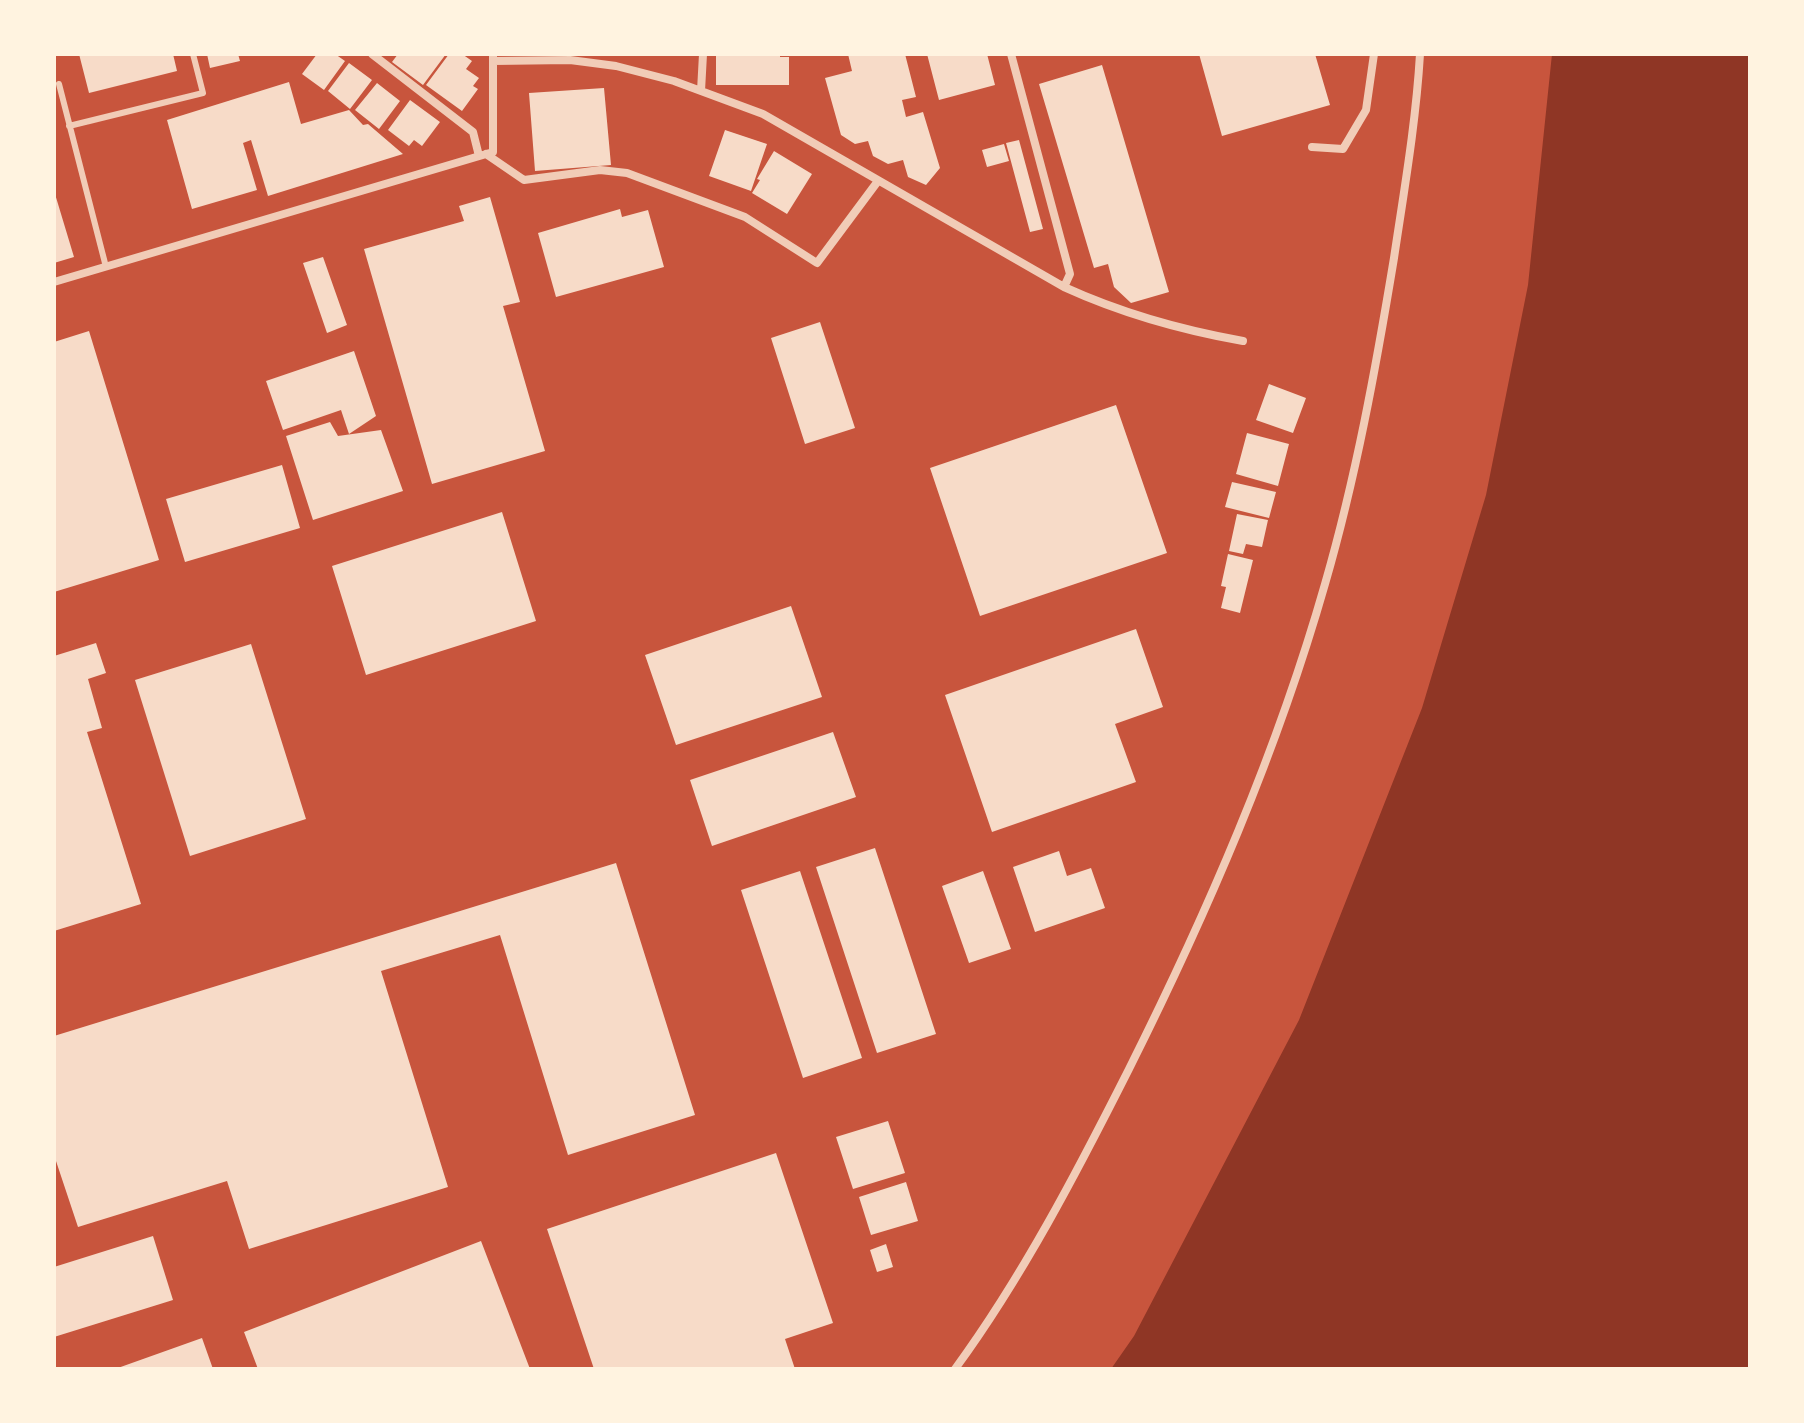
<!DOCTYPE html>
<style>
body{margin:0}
#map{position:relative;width:1804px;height:1423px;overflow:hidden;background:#c8553d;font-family:"Space Grotesk",sans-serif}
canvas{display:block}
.frame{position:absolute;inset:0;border:56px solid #fff3e0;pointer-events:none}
</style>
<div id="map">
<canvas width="1804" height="1423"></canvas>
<div class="frame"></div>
</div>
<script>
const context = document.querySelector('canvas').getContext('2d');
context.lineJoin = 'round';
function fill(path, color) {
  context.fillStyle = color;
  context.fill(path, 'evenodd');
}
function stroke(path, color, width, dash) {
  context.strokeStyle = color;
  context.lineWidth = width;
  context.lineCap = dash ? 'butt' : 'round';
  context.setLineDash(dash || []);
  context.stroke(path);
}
fill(new Path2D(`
 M1552 54H1750V1369H1111L1134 1336 1299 1020 1422 708 1486 495 1528 285Z`), '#8f3625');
fill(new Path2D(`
 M79 54H173L177 71 89 93Z
 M207 54H238L240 61 210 68Z
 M317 54H335L345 61 324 90 302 74Z
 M398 54H446L423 85 392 62Z
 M449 54H462L472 61 466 69 479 78 473 86 478 89 462 111 426 85Z
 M716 54H780V57H789V85H716Z
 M848 54H905L916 97 902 100 906 117 923 112 940 168 926 185 908 177 903 160 888 164 873 156 868 141 855 144 841 135 825 78 852 71Z
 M927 54H987L995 85 939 100Z
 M1199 54H1315L1330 105 1222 136Z
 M349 63 372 80 350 109 328 91Z
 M1102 65 1169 292 1131 303 1114 287 1108 264 1094 268 1039 84Z
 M289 82 301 124 349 110 363 125 368 124 403 154 268 196 251 140 243 143 257 190 192 209 167 120Z
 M377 83 400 101 379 129 355 110Z
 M604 88 611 165 535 171 529 93Z
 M410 100 440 122 422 146 414 140 409 146 388 130Z
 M725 130 767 144 751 191 709 176Z
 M1019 140 1043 229 1030 232 1006 143Z
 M1004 144 1009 161 987 167 982 150Z
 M774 151 812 174 787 214 752 193 760 180 757 179Z
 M55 194 74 257 54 263V195Z
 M490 197 520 302 503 306 545 451 432 484 364 249 464 221 459 206Z
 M620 209 622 217 648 210 664 267 556 297 538 233Z
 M323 257 347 325 327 333 303 263Z
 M820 322 855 428 805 444 771 338Z
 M89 331 159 560 54 592V342Z
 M354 351 376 416 349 434 341 410 283 430 266 381Z
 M1269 384 1306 398 1293 433 1256 420Z
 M1116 405 1167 553 980 616 930 468Z
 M330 422 338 436 381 430 403 491 313 520 286 436Z
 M1247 433 1289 444 1278 486 1236 474Z
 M282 465 300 528 185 562 166 499Z
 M1232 482 1276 492 1269 518 1225 507Z
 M502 512 536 621 366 675 332 566Z
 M1237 514 1268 520 1262 547 1246 544 1243 554 1229 551Z
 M1228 554 1253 560 1240 613 1221 608 1226 587 1221 586Z
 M791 606 822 697 676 745 645 655Z
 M1136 629 1163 707 1115 724 1136 782 992 832 945 695Z
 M96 643 106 673 88 679 102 728 87 732 141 904 54 931V656Z
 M251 644 306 819 190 856 135 680Z
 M833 732 856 797 712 846 690 780Z
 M875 848 936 1034 877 1053 816 867Z
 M1059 851 1067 876 1091 868 1105 908 1035 932 1013 867Z
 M616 863 695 1115 568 1155 500 935 381 971 448 1187 249 1249 227 1181 78 1227 54 1155V1036Z
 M800 871 862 1058 803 1078 741 890Z
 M983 871 1011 949 969 963 942 886Z
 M888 1121 905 1173 853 1189 836 1137Z
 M776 1153 833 1323 785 1339 795 1369H594L547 1229Z
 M906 1182 918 1221 871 1235 859 1197Z
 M153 1236 173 1300 54 1337V1267Z
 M481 1241 530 1369H258L244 1332Z
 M886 1244 893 1267 877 1272 870 1250Z
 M202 1338 213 1369H115Z`), '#f7dbc8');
stroke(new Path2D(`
 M59 84 106 267
 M69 126 203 93 193 54`), '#f1ccb7', 6);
stroke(new Path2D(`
 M372 54 473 132 479 156
 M1011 54 1070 274 1064 287
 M493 61 570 60 616 66 674 81 763 114 1064 287C1121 313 1181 330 1243 341
 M701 91 703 54
 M1312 147 1343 149 1366 110 1374 54
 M486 154 524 180 600 170 627 173 745 217 817 263 878 181
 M54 282 493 152V54
 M955 1369C1023 1276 1077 1172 1129 1069 1207 913 1277 752 1325 584 1356 477 1376 367 1394 258 1404 191 1416 122 1420 54`), '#f1ccb7', 8);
</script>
